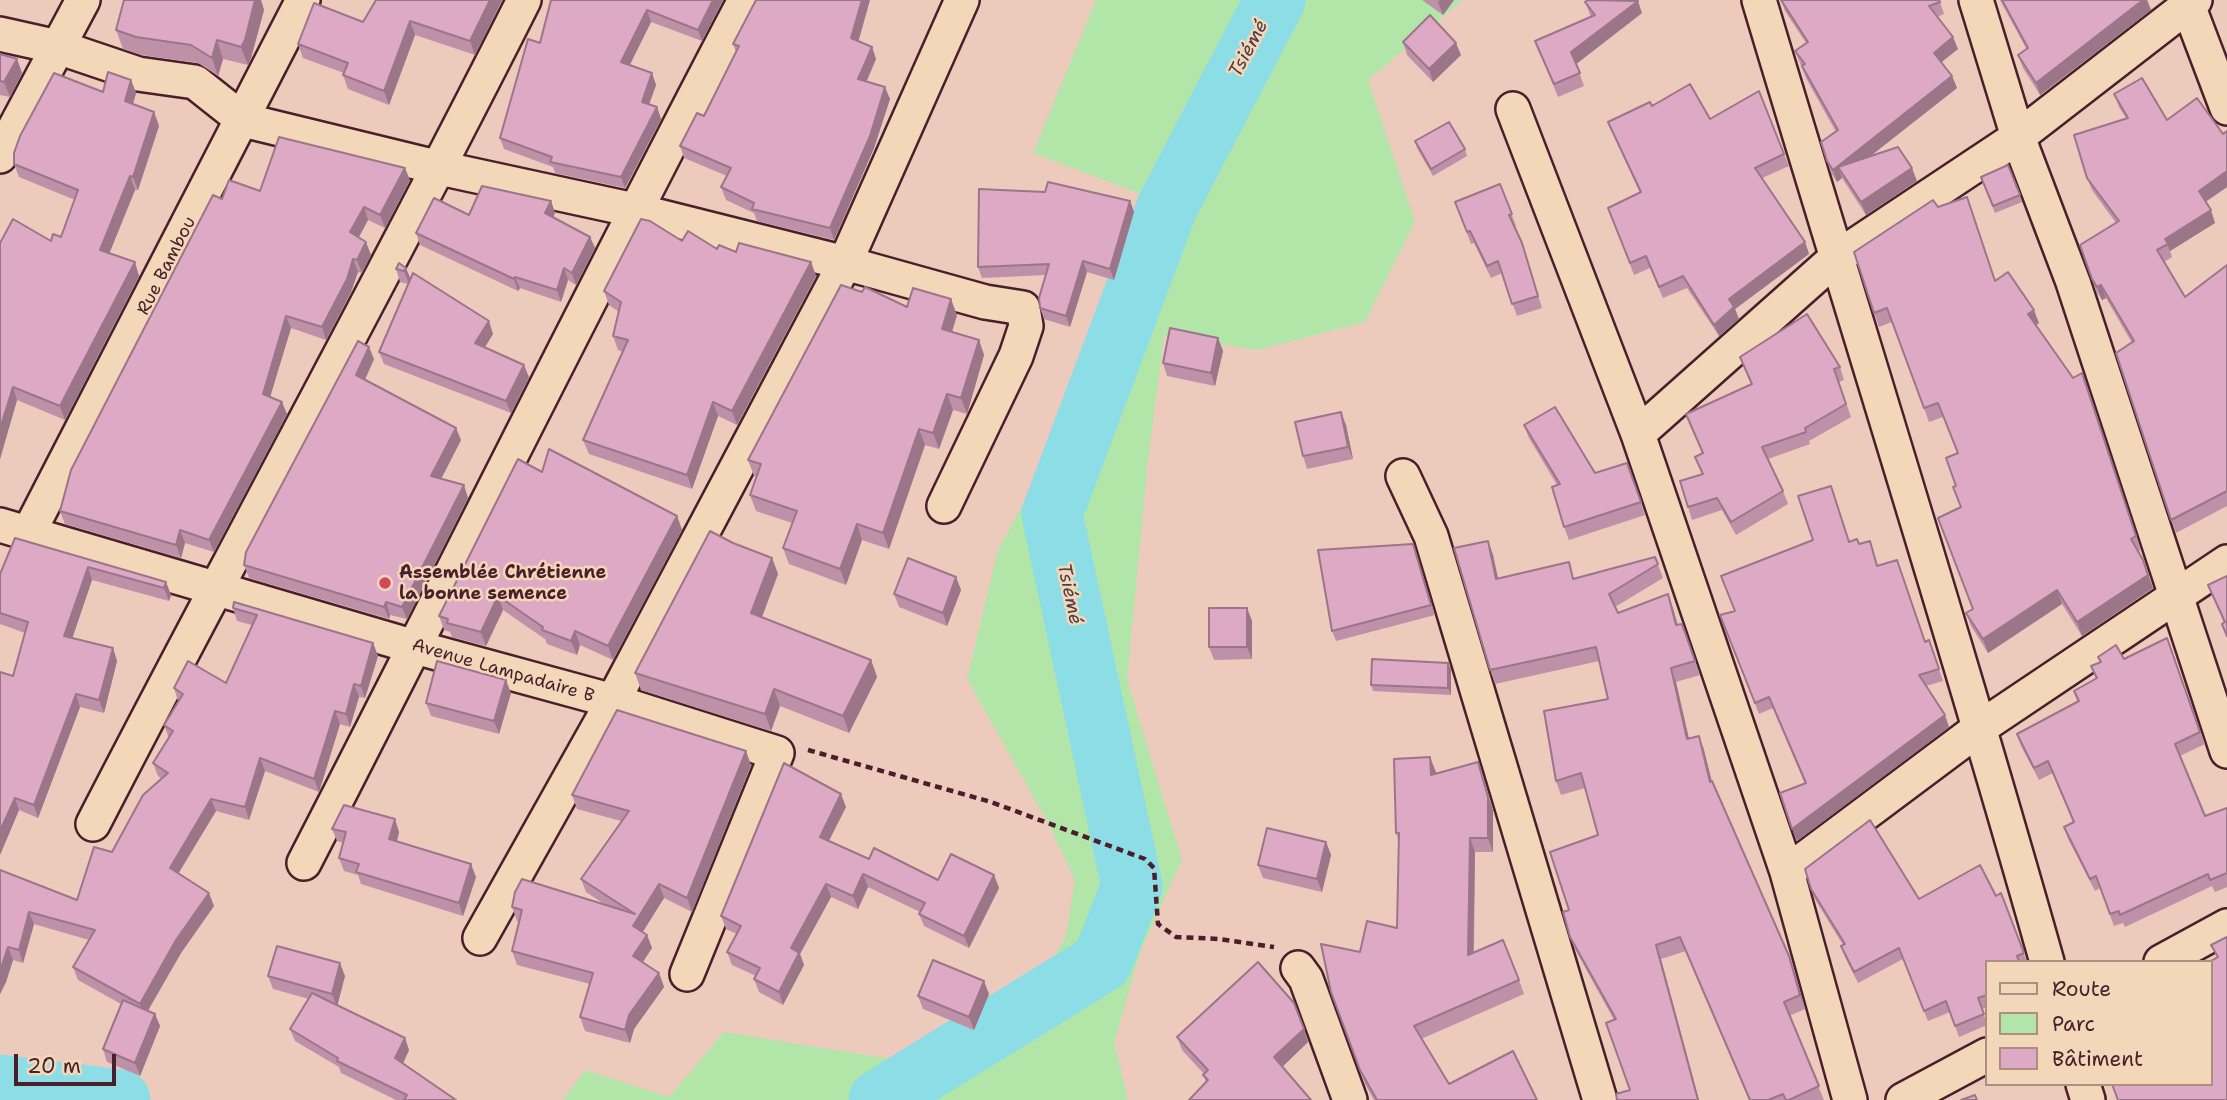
<!DOCTYPE html>
<meta charset="utf-8">
<style>
body{margin:0}
#map{position:relative;width:2227px;height:1100px;overflow:hidden;background:#eccabc;font-family:"Shantell Sans",sans-serif}
canvas{display:block}
.legend{position:absolute;left:1985px;top:960px;width:228px;height:126px;box-sizing:border-box;background:#f2d8b9;border:2px solid #af8e80;margin:0;padding:9px 12px;list-style:none;font-size:21px;color:#4a1f2b}
.legend li{display:flex;align-items:center;gap:14px;height:35px}
.legend b{width:35px;border:2px solid #af8e80}
.scale{position:absolute;left:14px;top:1054px;width:102px;height:32px;box-sizing:border-box;border:4px solid #4a1f2b;border-top:0;padding-left:9px;font-size:21px;line-height:24px;white-space:nowrap;color:#4a1f2b;-webkit-text-stroke:5px #f2d8b9;paint-order:stroke}
</style>
<div id="map">
<canvas width="2227" height="1100"></canvas>
<ul class="legend">
<li><b style="height:9px;background:#f2d8b9"></b>Route</li>
<li><b style="height:19px;background:#b1e6a8"></b>Parc</li>
<li><b style="height:19px;background:#dda9c4"></b>Bâtiment</li>
</ul>
<div class="scale">20 m</div>
</div>
<script>
const context = document.querySelector('canvas').getContext('2d');
context.lineJoin = 'round';
function fill(path, color) {
  context.fillStyle = color;
  context.fill(path, 'evenodd');
}
function stroke(path, color, width, dash) {
  context.strokeStyle = color;
  context.lineWidth = width;
  context.lineCap = dash ? 'butt' : 'round';
  context.setLineDash(dash || []);
  context.stroke(path);
}
function label(font, color, halo, rows, align = 'center') {
  context.font = font + ' "Shantell Sans",sans-serif';
  context.lineWidth = 5;
  context.setLineDash([]);
  context.textBaseline = 'middle';
  context.strokeStyle = halo;
  context.fillStyle = color;
  for (const [text, x, y, turn = 0] of rows) {
    context.save();
    context.translate(x, y);
    context.rotate((+turn || 0) * Math.PI / 180);
    context.textAlign = isNaN(turn) ? turn : align;
    if (halo) context.strokeText(text, 0, 0);
    context.fillText(text, 0, 0);
    context.restore();
  }
}
fill(new Path2D(`
 M1096 0H1463L1368 80 1415 222 1365 322 1257 350 1164 335 1148 459 1127 680 1182 860 1141 950 1114 1043 1128 1100H563L585 1070 669 1097 724 1032 934 1066 1025 1009 1066 936 1075 880 1047 821 967 679 998 550 1049 456 1157 200 1033 153Z
 M0 1085 120 1100H0Z`), '#b1e6a8');
stroke(new Path2D(`
 M0 1085 120 1100
 M879 1100 1102 962 1132 886 1052 514 1167 207 1275 0`), '#8cdde6', 61);
const street = new Path2D(`
 M1759 0C1855 321 1956 640 2047 962
 M1976 0 2018 137 2073 282 2227 751
 M2186 0 2227 108
 M0 34 58 47 138 74 195 82 243 120 440 168 634 210 845 263 985 302 1023 308 1026 326 1016 356 944 506
 M1513 109 1638 434 1787 872 1850 1100
 M0 156 83 0
 M1638 434 1836 258 2018 137 2195 0
 M1403 476 1431 536 1600 1100
 M0 525 415 647 613 701 777 753 687 974
 M29 532 303 0
 M93 824C235 548 385 277 524 0
 M304 863C452 576 594 286 745 0
 M1787 872 1981 727 2227 562
 M480 938 613 701 845 263 962 0
 M2161 962 2227 926
 M1298 968 1306 979 1350 1100
 M2083 1084 2088 1100
 M1903 1100 1987 1055`);
stroke(street, '#4a1f2b', 38);
stroke(new Path2D(`
 M808 750 991 802 1145 859 1154 868 1158 924 1176 937 1219 939 1274 947`), '#4a1f2b', 4.5, [7, 5]);
stroke(street, '#f2d8b9', 33);
fill(new Path2D(`
 M124 0H261L264 10 251 58 248 65 223 59 218 76 198 63 142 55 123 49 116 30Z
 M376 0H502L475 55 415 35 389 105 348 89 343 75 344 73 303 58 298 44 363 22Z
 M551 0H723L702 41 651 22 630 65 652 73 656 85 649 104 657 107 661 119 625 188 555 173 553 167 504 149 500 138 540 43Z
 M1422 0H1454L1443 15Z
 M1781 0 1940 2 1944 14 1937 17 1958 49 1941 62 1952 76 1957 88 1870 156 1917 181 1866 215 1842 178 1837 182 1831 173 1827 161 1836 132 1806 78 1800 63 1795 51 1806 43 1785 11Z
 M2000 0H2147L2151 10 2040 95 2023 68 2018 55 2027 50Z
 M1585 2 1642 13 1576 64 1584 86 1558 97 1535 41 1591 17Z
 M858 41 872 47 876 59 867 81 890 99 874 148 834 240 757 221 754 213 726 200 721 187 727 176 684 158 680 146 704 116 736 52 733 44Z
 M1403 42 1461 55 1433 82 1407 55Z
 M0 54 17 59 22 73 10 97 0 95Z
 M131 80 136 93 133 104 154 112 159 126 138 190H135L109 254 139 276 65 420 17 400 0 459V243L51 241 61 237 75 200 19 177 14 164Z
 M2114 94 2167 120 2223 134 2227 131V187L2206 202 2215 223 2170 251 2172 257 2164 262 2185 297 2227 265V506L2176 533 2171 520 2132 343 2106 298 2102 300 2096 291 2080 245 2116 223 2092 190 2087 178 2126 118 2119 107Z
 M1652 106 1710 119 1784 154 1789 166 1762 178 1805 242 1809 254 1735 309 1739 319 1719 336 1687 288 1663 298 1650 268 1634 275 1608 208 1640 193 1613 134 1608 122Z
 M1415 141 1465 149 1467 156 1433 176 1417 148Z
 M2008 165 2022 202 1995 213 1981 177Z
 M410 180 385 228 368 220 359 237 371 255 362 273 358 272 351 292 326 340 291 328 270 397 287 414 214 552 185 543 181 558 65 524 60 511 222 199 260 191Z
 M1500 184 1516 226H1514L1526 255 1542 308 1517 316 1502 273 1491 278 1474 243 1471 244 1455 202Z
 M551 201 555 213 553 217 590 237 595 248 576 285 568 280 561 302 520 288 518 291 420 245 416 233 469 215Z
 M1130 201 1134 212 1114 280 1087 272 1070 327 1044 319 1040 308 1046 275 982 278 978 267Z
 M1938 207 1995 281 2039 323 2036 325 2073 378 2087 386 2141 550 2138 551 2153 588 2082 636 2062 604 1988 653 1971 626 1966 613 1972 609 1961 507 1956 486 1957 453 1943 417 1929 422 1892 322 1879 327 1874 313Z
 M682 241 717 249 811 262 816 276 737 425 718 416 692 489 589 454 583 440 623 352 618 350 613 336 619 312 609 305 604 291Z
 M399 263 410 280 493 334 485 347 529 377 511 413 384 364 379 352 408 284 400 282 396 269Z
 M957 315 952 332 979 340 984 355 967 414 953 410 939 449 925 445 889 549 862 540 846 585 789 564 783 548 792 523 756 511 750 495 756 476H754L748 460Z
 M1218 338 1223 351 1215 386 1167 376 1163 363Z
 M1740 357 1840 367 1844 380 1839 382 1851 417 1809 441 1810 444 1768 459 1783 491 1788 504 1736 535 1722 510 1692 520 1688 507 1702 475 1695 457 1702 453 1686 414 1751 384Z
 M374 359 365 380 461 440 441 479 468 498 407 619 390 615 389 619 249 578 244 565Z
 M1346 425 1353 459 1307 469 1303 456Z
 M1524 425 1595 473 1627 463 1645 515 1569 540 1564 527 1557 485 1529 438Z
 M542 472 677 516 682 530 613 660 580 645 577 655 547 644 545 639 503 610 486 646 452 637 450 632 444 630 439 616Z
 M15 538 166 582 171 595 169 601 92 580 72 638 113 648 117 661 104 713 80 707 38 818 19 810 0 855 13 676 25 633 0 624V574Z
 M1488 541 1493 555 1498 578H1575L1655 557 1663 578 1615 607 1618 613 1668 594 1678 625 1682 624 1700 675 1676 682 1689 738 1699 736 1704 750 1712 781 1789 956 1805 1009 1789 1016 1824 1100H1749L1686 951 1661 959 1630 1090 1614 1020 1576 951 1570 937 1569 910 1598 835 1585 788 1561 795 1556 781 1608 699 1599 661 1495 684 1490 670Z
 M1870 541 1878 566 1925 642 1929 640 1943 681 1926 686 1949 727 1797 841 1805 784 1773 708 1759 714 1724 627 1734 611 1849 542 1859 544Z
 M733 543 772 558 778 574 762 617 871 660 877 677 849 733 780 706 771 731 641 690 635 673Z
 M1413 544 1435 615 1336 641 1332 631Z
 M2227 576V638L2222 624 2224 623 2208 585Z
 M956 577 961 590 947 626 899 607 894 594Z
 M233 608 373 643 378 656 365 698 359 697 350 727 340 724 319 792 265 771 249 820 216 811 179 873 214 906 181 953 148 1011 155 1014 160 1026 140 1076 107 1062 103 1049 121 1004 78 980 73 967 89 940 34 924 23 963 13 960 6 982 0 994V870L77 900 112 852 162 779 158 776 153 763 169 738 164 725 178 701 174 688 226 683 252 625 237 621Z
 M1247 608 1252 621V659L1214 660 1209 647Z
 M2167 638 2205 744 2180 756 2205 816 2227 808V887L2215 892 2212 886 2125 927 2123 923 2114 926 2100 888 2095 891 2068 839 2064 827 2073 822 2053 773 2039 780 2021 746 2017 734 2077 701 2074 691 2096 679 2091 666 2100 662 2098 657 2124 659Z
 M1448 663 1451 669V695L1373 691 1371 685Z
 M511 693 499 734 431 716 426 703Z
 M1478 762 1493 811V852H1475L1474 953 1519 980 1524 994 1421 1039 1449 1084 1537 1100H1374L1365 1084 1331 992 1360 952 1397 928 1399 842 1396 833 1436 772V774Z
 M751 765 692 912 664 898 643 932 647 935 652 948 643 962 659 973 664 987 634 1029 630 1043 585 1031 580 1017 590 984 517 965 512 951 519 922 517 921 512 907 604 904 586 892 581 879 621 821 577 809 572 795Z
 M846 807 829 841 869 859 938 880 994 875 999 888 969 948 924 926 919 914 920 912 868 887 858 909 831 897 800 954 804 965 783 1005 759 992 754 979 756 976 732 965 727 952 737 934 726 929 721 916Z
 M332 829 399 832 397 841 476 877 463 916 361 884 358 875 344 871 339 858 343 843 337 841Z
 M1326 842 1331 855 1322 892 1263 878 1258 865Z
 M1811 889 1919 899 1996 896 2001 893 2027 962H1987V1007L1982 1009 1987 1025 1959 1037 1950 1012 1928 1021 1903 959 1858 983 1845 957 1841 946 1843 945 1815 899Z
 M268 976H345L337 1005 405 1038 409 1050 403 1063 456 1100H396L341 1073 339 1067 295 1041 290 1029 309 999 273 989Z
 M989 994 974 1030 923 1009 918 996Z
 M1294 1003 1308 1042 1282 1067 1206 1082 1203 1075 1204 1074 1182 1050 1177 1037Z`), '#be91a9');
fill(new Path2D(`
 M255 0H261L264 10 251 58 248 65 241 47Z
 M490 0H502L475 55 470 41Z
 M713 0H723L702 41 698 30Z
 M862 0H870L856 50 851 38Z
 M1440 0H1454L1443 15 1438 2Z
 M2143 0H2147L2151 10 2040 95 2036 83Z
 M1638 1 1642 13 1575 65 1571 52Z
 M647 10 651 22 625 74 621 62Z
 M410 21 415 35 389 105 384 91Z
 M1953 37 1958 49 1938 65 1934 53Z
 M217 40 223 59 218 76 212 58Z
 M1456 43 1461 55 1433 82 1429 69Z
 M872 47 876 59 862 91 858 79Z
 M17 59 22 73 10 97 4 82Z
 M652 73 656 85 646 113 642 102Z
 M1952 76 1957 88 1844 177 1838 167 1842 178 1837 182 1833 170Z
 M131 80 136 93 130 114 125 101Z
 M885 87 890 99 874 148 834 240 830 228Z
 M657 107 661 119 625 188 621 177Z
 M154 112 159 126 138 190 133 177Z
 M405 168 410 180 385 228 380 215Z
 M1912 168 1917 181 1866 215 1861 202Z
 M2227 171V187L2203 203 2199 191Z
 M130 176 135 190 105 264 100 250Z
 M551 201 555 213 550 225 545 213Z
 M1130 201 1134 212 1114 280 1110 269Z
 M364 207 368 220 355 244 350 232Z
 M2211 210 2215 223 2170 251 2165 239Z
 M590 237 595 248 576 285 572 273Z
 M366 242 371 255 362 273 357 260Z
 M1805 242 1809 254 1735 309 1739 319 1719 336 1714 325 1729 299Z
 M353 259 358 272 351 292 326 340 322 327Z
 M1083 261 1087 272 1070 327 1066 316Z
 M135 262 139 276 65 420 60 406Z
 M811 262 816 276 737 425 732 411Z
 M406 268 411 280 409 284 404 271Z
 M564 268 568 280 561 302 557 290Z
 M515 277 520 288 518 291 514 279Z
 M2101 285 2106 298 2102 300 2097 287Z
 M951 299 957 315 948 345 942 329Z
 M2034 310 2039 323 2033 327 2028 314Z
 M286 316 291 328 267 407 263 394Z
 M489 321 493 334 480 355 475 343Z
 M1218 338 1223 351 1215 386 1211 373Z
 M979 340 984 355 967 414 961 398Z
 M369 347 374 359 361 388 356 375Z
 M524 365 529 377 511 413 506 401Z
 M13 387 17 400 0 459V429Z
 M947 394 953 410 939 449 933 433Z
 M282 402 287 414 214 552 209 540Z
 M713 402 718 416 692 489 687 475Z
 M1341 412 1346 425 1353 459 1348 447Z
 M456 428 461 440 436 489 431 476Z
 M919 429 925 445 889 549 883 533Z
 M464 485 468 498 407 619 402 607Z
 M677 516 682 530 613 660 608 646Z
 M857 524 862 540 846 585 840 569Z
 M180 530 185 543 181 558 176 545Z
 M1488 541 1493 555 1501 593 1496 579Z
 M772 558 778 574 757 630 751 613Z
 M2143 560 2153 588 2082 636 2077 622Z
 M88 567 92 580 69 648 64 636Z
 M956 577 961 590 947 626 943 613Z
 M166 582 171 595 169 601 164 588Z
 M2057 590 2062 604 1988 653 1983 639Z
 M1668 594 1673 608 1681 639 1676 625Z
 M498 596 503 610 486 646 481 632Z
 M386 602 390 615 389 619 384 607Z
 M1247 608 1252 621V659L1247 647Z
 M575 631 580 645 577 655 571 641Z
 M373 643 378 656 365 698 361 686Z
 M113 648 117 661 104 713 99 700Z
 M871 660 877 677 849 733 843 716Z
 M1448 663 1451 669V695L1448 688Z
 M1671 668 1676 682 1692 753 1687 739Z
 M506 680 511 693 499 734 494 721Z
 M354 684 359 697 350 727 346 714Z
 M774 689 780 706 771 731 765 714Z
 M76 694 80 707 38 818 34 805Z
 M335 711 340 724 319 792 314 779Z
 M1945 715 1949 727 1797 841 1792 829Z
 M1699 736 1704 750 1715 796 1710 782Z
 M746 751 751 765 692 912 687 898Z
 M1430 757 1436 772V789L1431 775Z
 M260 758 265 771 249 820 245 807Z
 M1478 762 1493 811V852L1488 838Z
 M841 794 846 807 824 850 820 837Z
 M15 798 19 810 0 855V831Z
 M211 799 216 811 174 880 170 868Z
 M395 819 399 832 394 852 389 839Z
 M1470 838 1475 852 1473 970 1468 955Z
 M1326 842 1331 855 1322 892 1317 879Z
 M471 864 476 877 463 916 459 903Z
 M863 874 868 887 858 909 853 896Z
 M994 875 999 888 969 948 964 936Z
 M659 884 664 898 638 939 633 926Z
 M826 884 831 897 800 954 804 965 783 1005 779 992 791 948Z
 M209 893 214 906 181 953 144 1017 140 1004 176 940Z
 M29 912 34 924 23 963 19 950Z
 M647 935 652 948 638 969 633 956Z
 M1656 945 1661 959 1699 1100H1698Z
 M8 947 13 960 6 982 0 994V971Z
 M1789 956 1794 970 1805 1009 1800 995Z
 M340 963 345 976 337 1007 332 994Z
 M659 973 664 987 634 1029 630 1043 625 1030 629 1015Z
 M984 981 989 994 974 1030 969 1017Z
 M155 1014 160 1026 140 1076 135 1063Z
 M1304 1029 1308 1042 1279 1070 1274 1057Z
 M405 1038 409 1050 400 1070 395 1058Z`), '#9b7689');
const building = new Path2D(`
 M124 0H255L245 40 241 47 217 40 212 58 191 45 136 37 116 30Z
 M376 0H490L470 41 410 21 384 91 343 75 348 63 298 44 314 3 363 22Z
 M551 0H713L698 30 647 10 621 62 652 73 642 102 657 107 621 177 550 162 552 157 500 138 528 39 540 43Z
 M756 0H862L851 38 872 47 858 79 885 87 870 136 830 228 752 209 754 203 721 187 731 168 680 146 697 113 704 116 739 46 733 44Z
 M1588 0 1638 1 1571 52 1580 73 1554 84 1535 41 1595 15 1585 2Z
 M1781 0H1939L1940 2 1929 6 1953 37 1934 53 1952 76 1833 170 1827 161 1821 142 1838 130 1802 66 1805 64 1795 51 1808 42Z
 M2002 0H2143L2036 83 2018 55 2028 48Z
 M1430 15 1456 43 1429 69 1403 42Z
 M0 54 17 59 4 82 0 81Z
 M108 72 131 80 125 101 154 112 133 177 130 176 100 250 135 262 60 406 13 387 0 429V243L13 219 51 241 53 234 61 237 78 190 14 164V153L20 136 54 73 103 92Z
 M2142 78 2167 120 2197 98 2223 134 2227 131V171L2199 191 2211 210 2165 239 2168 244 2157 250 2185 297 2227 265V491L2171 520 2116 353 2134 341 2101 285 2097 287 2092 279 2080 245 2119 221 2087 178 2074 135 2128 118 2114 94Z
 M1690 84 1710 119 1759 91 1784 154 1755 168 1805 242 1729 299 1734 307 1714 325 1683 276 1659 287 1646 256 1630 263 1608 208 1641 192 1608 122 1650 102 1652 106Z
 M1449 122 1465 149 1431 169 1415 141Z
 M279 137 405 168 380 215 364 207 350 232 366 242 357 260 353 259 347 279 322 327 286 316 263 394 282 402 209 540 180 530 176 545 60 511 71 470 213 195 222 199 229 180 260 191Z
 M1898 147 1912 168 1861 202 1838 167Z
 M2008 165 2020 195 1993 206 1981 177Z
 M1048 182 1130 201 1110 269 1083 261 1066 316 1040 308 1039 298 1049 264 978 267 979 189 1045 192Z
 M1500 184 1512 214 1509 215 1522 243 1538 296 1512 304 1498 261 1487 266 1470 231 1467 232 1455 202Z
 M482 186 551 201 545 213 590 237 572 273 564 268 557 290 515 277 514 279 416 233 434 198 469 215Z
 M1967 197 1995 281 2008 272 2034 310 2028 314 2073 378 2082 373 2136 536 2131 539 2143 560 2148 575 2077 622 2057 590 1983 639 1966 613 1973 609 1938 518 1961 507 1953 487 1956 486 1946 458 1958 453 1938 403 1924 408 1887 308 1874 313 1854 252 1933 200 1938 207Z
 M641 219 650 221 682 241 688 231 717 249 719 245 736 252 739 243 811 262 732 411 713 402 687 475 583 440 628 340 613 336 621 302 604 291Z
 M399 263 406 268 404 271 396 269Z
 M413 273 489 321 475 343 524 365 506 401 379 352Z
 M841 285 862 292 865 287 907 307 913 288 951 299 942 329 979 340 961 398 947 394 933 433 919 429 883 533 857 524 840 569 783 548 797 511 750 495 761 464 748 460Z
 M1807 314 1840 367 1834 369 1846 404 1805 428 1806 432 1762 447 1783 491 1731 522 1717 498 1688 507 1680 481 1703 474 1695 457 1703 453 1686 414 1752 384 1740 357Z
 M1170 328 1218 338 1211 373 1163 363Z
 M358 341 369 347 356 375 456 428 431 476 464 485 402 607 386 602 384 607 244 565 246 552Z
 M1555 407 1595 473 1627 463 1641 502 1564 527 1552 487 1560 484 1524 425Z
 M1341 412 1348 447 1303 456 1295 422Z
 M549 449 677 516 608 646 575 631 571 641 542 630 543 627 498 596 481 632 447 623 448 619 439 616 518 459 542 472Z
 M1831 486 1849 542 1857 539 1859 544 1870 541 1877 566 1897 560 1925 642 1929 640 1939 669 1919 675 1945 715 1792 829 1780 793 1806 783 1769 697 1755 703 1720 615 1735 611 1721 576 1813 540 1798 496Z
 M710 531 733 543 772 558 751 613 871 660 843 716 774 689 765 714 635 673Z
 M15 538 166 582 164 588 88 567 64 636 113 648 99 700 76 694 34 805 15 798 0 831V672L13 676 28 622 0 613V574Z
 M1488 541 1496 579 1569 562 1573 579 1655 557 1658 564 1609 594 1618 613 1668 594 1676 625 1682 624 1695 661 1671 668 1687 739 1699 736 1710 782 1712 781 1789 956 1800 995 1784 1002 1819 1086 1789 1100H1786L1783 1094 1768 1100H1750L1680 937 1656 945 1698 1100H1617L1616 1094 1630 1090 1606 1023 1616 1019 1570 937 1563 912 1569 910 1550 852 1598 835 1581 773 1556 781 1544 711 1608 699 1596 647 1490 670 1454 548Z
 M1413 544 1431 605 1332 631 1318 550Z
 M908 558 956 577 943 613 894 594Z
 M2227 576V636L2222 624 2225 622 2208 585Z
 M234 602 373 643 361 686 354 684 346 714 335 711 314 779 260 758 245 807 211 799 170 868 209 893 176 940 140 1004 73 967 95 930 29 912 19 950 8 947 0 971V870L77 900 94 847 112 852 143 795 168 773 153 763 173 731 164 725 183 694 174 688 188 661 226 683 257 615 233 608Z
 M1209 608H1247V647H1209Z
 M2167 638 2200 732 2175 744 2205 816 2227 808V873L2210 880 2208 874 2120 915 2119 911 2110 914 2096 876 2090 879 2064 827 2074 822 2048 761 2034 768 2017 734 2079 701 2074 691 2097 678 2091 666 2101 662 2098 657 2116 645 2124 659Z
 M1372 659 1448 663V688L1371 685Z
 M437 661 506 680 494 721 426 703Z
 M617 710 746 751 687 898 659 884 633 926 647 935 633 956 659 973 629 1015 625 1030 580 1017 593 973 512 951 522 910 512 907 515 892 522 879 635 914 581 879 629 811 572 795Z
 M1430 757 1431 775 1478 762 1488 797V838H1470L1468 955 1503 940 1519 980 1414 1026 1449 1084 1513 1051 1537 1100H1377L1360 1070 1331 992 1321 944 1360 952 1367 921 1397 928 1399 833H1396L1394 759Z
 M784 763 841 794 820 837 869 859 874 848 938 880 951 854 994 875 964 936 919 914 925 903 863 874 853 896 826 884 791 948 799 953 779 992 754 979 760 968 727 952 741 926 721 916Z
 M344 805 395 819 389 839 471 864 459 903 356 872 359 864 339 858 346 832 332 829Z
 M1870 820 1919 899 1980 865 1996 896 2001 893 2024 953 2017 956 2019 962H1987V995L1978 998 1984 1014 1955 1026 1946 1001 1924 1011 1899 948 1854 972 1841 946 1845 944 1811 889 1805 869Z
 M1267 828 1326 842 1317 879 1258 865Z
 M2227 937V1100H2118L2112 1084H2211V962H2209L2218 957 2211 945Z
 M277 946 340 963 332 994 268 976Z
 M933 960 984 981 969 1017 918 996Z
 M1258 962 1294 1003 1304 1029 1274 1057 1311 1100H1189L1208 1080 1203 1075 1208 1070 1177 1037Z
 M312 993 405 1038 395 1058 456 1100H404L407 1095 337 1061 338 1058 290 1029Z
 M123 1000 155 1014 135 1063 103 1049Z
 M1975 1095 1977 1100H1961Z`);
fill(building, '#dda9c4');
stroke(building, '#9b7689', 2);
for (const [x, y, r, color] of [
 [385,583,7,"#d1495b"]
]) {
  const dot = new Path2D();
  dot.arc(x, y, r, 0, 2 * Math.PI);
  context.fillStyle = color;
  context.fill(dot);
  stroke(dot, '#f2d8b9', 2.5);
}
label('18px', '#4a1f2b', '#f2d8b9', [
 ["Rue Bambou",167,266,-63],
 ["Avenue Lampadaire B",503,671,16]
]);
label('bold 18px', '#4a1f2b', '#f2d8b9', [
 ["Assemblée Chrétienne",399,573],
 ["la bonne semence",399,594]
], 'left');
label('italic 19px', '#543c47', '#f2d8b9', [
 ["Tsiémé",1249,49,-62],
 ["Tsiémé",1069,594,78]
]);
</script>
